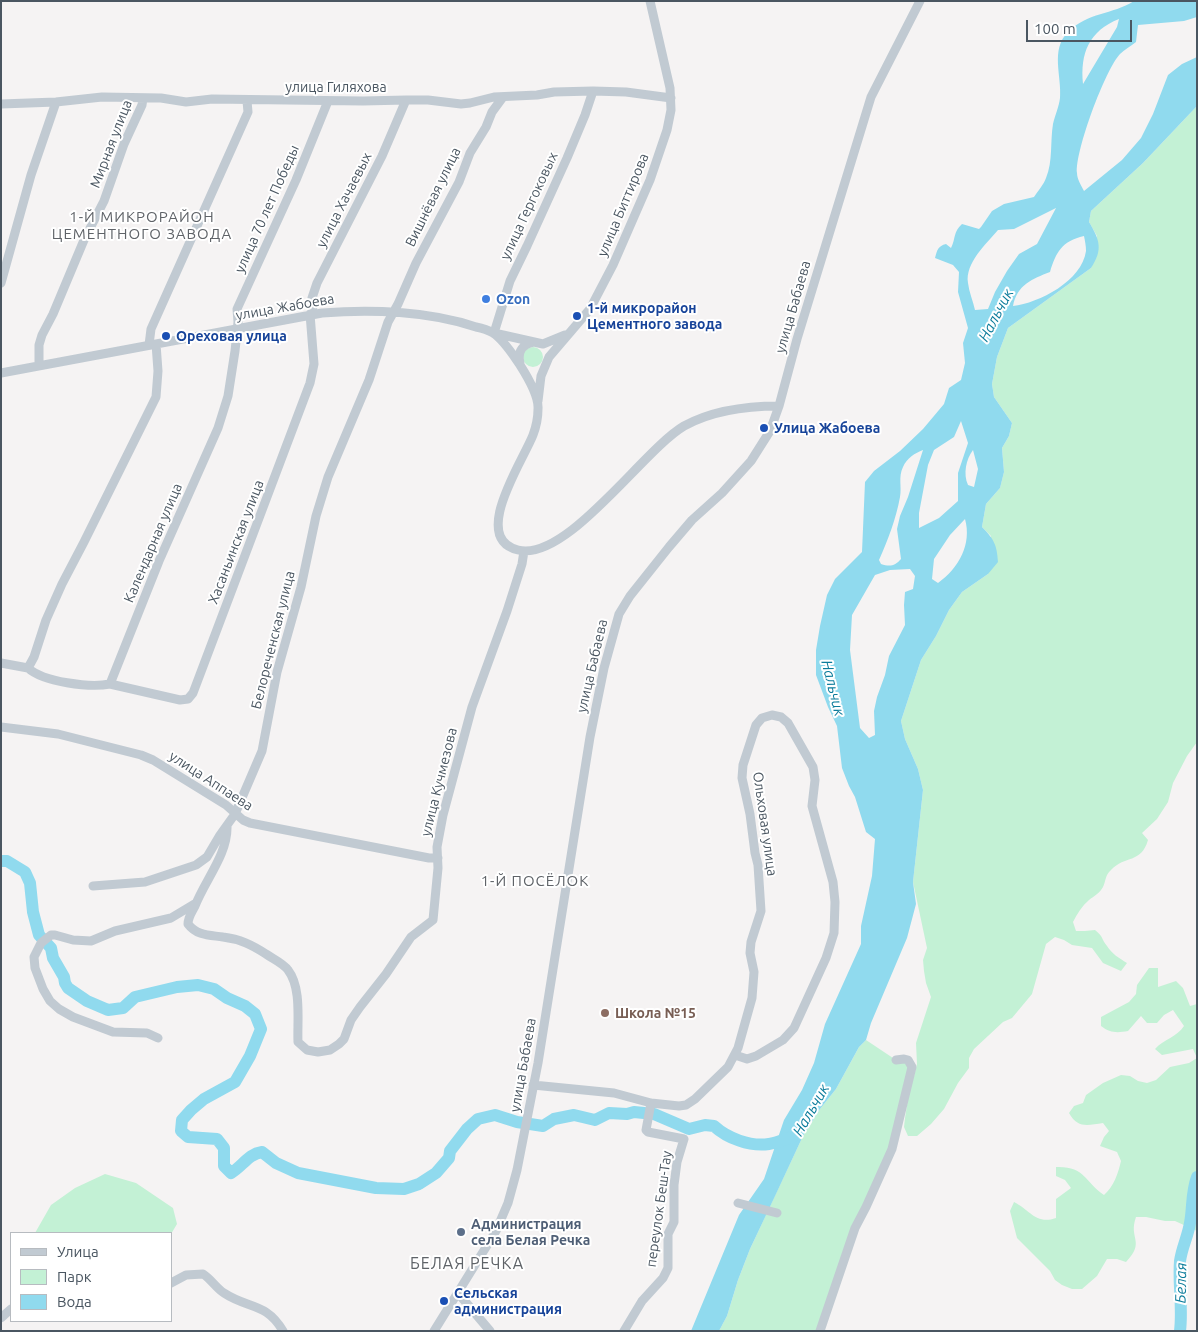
<!DOCTYPE html>
<meta charset="utf-8">
<style>
body{margin:0}
#map{position:relative;width:1198px;height:1332px;overflow:hidden;background:#f5f3f3;font-family:Ubuntu,sans-serif}
canvas{display:block}
.frame{position:absolute;inset:0;border:2px solid #4a5661;pointer-events:none}
.legend{position:absolute;left:10px;top:1232px;width:162px;height:90px;box-sizing:border-box;background:#fff;border:1px solid #b7bbc0;margin:0;padding:6px 9px;list-style:none;font-size:15px;color:#4a5661}
.legend li{display:flex;align-items:center;gap:10px;height:25px}
.legend b{width:25px;border:1px solid #b7bbc0}
.scale{position:absolute;left:1026px;top:20px;width:106px;height:22px;box-sizing:border-box;border:2px solid #4a5661;border-top:0;padding-left:6px;font-size:15px;line-height:18px;white-space:nowrap;color:#4a5661;-webkit-text-stroke:4px #fff;paint-order:stroke}
</style>
<div id="map">
<canvas width="1198" height="1332"></canvas>
<div class="frame"></div>
<ul class="legend">
<li><b style="height:6px;background:#c1cad2"></b>Улица</li>
<li><b style="height:14px;background:#c3f1d5"></b>Парк</li>
<li><b style="height:14px;background:#90daee"></b>Вода</li>
</ul>
<div class="scale">100 m</div>
</div>
<script>
const context = document.querySelector('canvas').getContext('2d');
context.lineJoin = 'round';
function fill(path, color) {
  context.fillStyle = color;
  context.fill(path, 'evenodd');
}
function stroke(path, color, width, dash) {
  context.strokeStyle = color;
  context.lineWidth = width;
  context.lineCap = dash ? 'butt' : 'round';
  context.setLineDash(dash || []);
  context.stroke(path);
}
function label(font, color, halo, rows, align = 'center') {
  context.font = font + ' Ubuntu,sans-serif';
  context.lineWidth = 4;
  context.setLineDash([]);
  context.textBaseline = 'middle';
  context.strokeStyle = halo;
  context.fillStyle = color;
  for (const [text, x, y, turn = 0] of rows) {
    context.save();
    context.translate(x, y);
    context.rotate((+turn || 0) * Math.PI / 180);
    context.textAlign = isNaN(turn) ? turn : align;
    if (halo) context.strokeText(text, 0, 0);
    context.fillText(text, 0, 0);
    context.restore();
  }
}
fill(new Path2D(`
 M1197 106V742L1187 756 1173 783 1168 802 1157 819 1142 833 1148 840C1141 864 1125 855 1111 870 1105 875 1106 881 1103 887 1100 893 1094 896 1089 900 1082 906 1077 914 1073 922L1076 931H1085L1095 930C1104 937 1101 939 1107 946 1112 954 1119 958 1127 963L1121 971 1103 963 1092 948 1072 945 1064 940 1055 937 1046 944 1032 994 1012 1018 1003 1022 974 1049 969 1058V1068L958 1083 944 1109 931 1124 917 1136H908L904 1127 905 1118 910 1086 914 1076 917 1064 916 1043 931 997 926 983 924 971 923 960 927 948 913 882 923 790 918 769 905 739 901 721 921 660 936 636 949 610 962 592 988 574 991 536 982 527 986 504 1000 488 1004 472 1002 448 1009 436 1012 423 994 397 992 384 997 357 1008 328 1091 268 1097 236 1089 222 1091 211 1143 163Z
 M523 357a10 10 0 1 1 20 0a10 10 0 1 1-20 0Z
 M1149 968H1158V987L1176 981 1183 988 1190 1006 1197 1004V1231L1175 1221H1165L1146 1217H1136C1128 1239 1146 1241 1126 1262L1117 1259H1107L1097 1276 1082 1289H1072L1062 1285 1055 1280 1050 1271 1017 1238 1010 1211 1014 1202C1030 1210 1036 1225 1056 1218V1199L1071 1188 1065 1180 1056 1176V1167C1085 1166 1084 1181 1104 1195 1114 1186 1118 1174 1121 1161L1117 1152 1100 1146 1104 1137 1109 1131 1103 1123C1088 1125 1078 1129 1069 1113L1074 1106 1083 1103 1086 1095 1103 1083 1121 1075 1130 1076 1138 1081 1147 1083 1156 1080 1170 1067 1189 1063 1197 1058 1193 1049 1162 1055 1155 1049C1164 1039 1177 1037 1184 1026L1173 1010 1164 1015 1157 1023H1147L1141 1016 1128 1031C1117 1033 1110 1033 1101 1026V1017L1129 1002 1136 994 1137 985Z
 M866 1040 896 1060 912 1065 898 1120 872 1194 820 1331H719L727 1316 738 1280 750 1249 803 1136 820 1109 836 1089 859 1047Z
 M105 1174 136 1183 173 1208 177 1224 171 1234 35 1233 51 1205 75 1188Z`), '#c3f1d5');
fill(new Path2D(`
 M1134 1H1197V17L1184 21 1138 25 1136 42C1131 46 1124 50 1120 54 1105 70 1075 151 1077 173 1077 179 1081 185 1084 191L1122 160 1141 138 1153 114 1168 75 1182 64 1197 57V106L1143 163 1091 211 1089 222C1100 240 1103 250 1091 268L1008 328 997 357 992 384 994 397 1012 423 1009 436 1002 448 1004 472 1000 488 986 504 982 527C994 539 997 545 998 562L988 574 962 592 949 610 936 636 921 660 901 721 905 739 918 769 923 790 913 882 916 904 907 938 871 1023 866 1040 859 1047 836 1089 820 1109 803 1136 776 1194 750 1249 738 1280 727 1316 719 1331H691L739 1215 764 1179 784 1120 802 1090 814 1063 825 1024 861 944V926L872 876 875 839 866 832 855 797 849 786 842 768 837 726 828 707 816 675V650L820 626 827 595 835 579 862 552 865 482 874 471 900 451 923 429 944 404 949 388 961 380 965 363 963 343 968 328 958 292 959 272 953 265 935 258C937 250 938 246 946 244L951 248C956 238 953 232 962 224L979 229 981 227 992 211 1004 204 1034 197C1038 191 1044 184 1046 178 1053 161 1050 142 1053 124 1055 115 1059 107 1060 98 1062 76 1050 50 1068 32 1088 12 1112 15 1134 1ZM1119 19 1117 27 1083 84C1080 53 1089 31 1119 19ZM1056 208 1037 244 1019 254 1007 271 995 292 988 309 975 310C973 301 969 292 968 283 965 263 986 244 998 230L1014 229ZM1084 236C1085 241 1086 246 1086 251 1082 281 1039 303 1013 306 1017 285 1032 279 1050 272 1056 252 1062 241 1084 236ZM961 421 968 443 958 473V501L939 518 919 528V513L928 465 934 450 954 437ZM923 450 908 497 900 516 897 529 901 559C895 566 890 567 881 564L879 560C888 540 896 519 900 497 902 487 898 477 903 467 907 458 915 453 923 450ZM973 450 978 469 974 487 968 485C963 474 966 459 973 450ZM965 519C972 544 959 568 938 583L932 579 934 559 950 535ZM910 569 915 576 913 589 905 592 904 605 905 625 889 656 885 675 877 697 874 711 875 735 869 738 860 728 850 650 852 615 875 575 890 570Z`), '#90daee');
stroke(new Path2D(`
 M1 861H7L25 872 30 883 33 912 39 935 51 948 53 958 64 977 65 983 68 988 87 1001 108 1010 123 1008 135 997 177 987 198 985 214 989 227 998 245 1006 255 1014 261 1029 250 1056 235 1082 204 1099 191 1110 182 1120 181 1131 188 1137 217 1139 224 1148V1166L231 1173C243 1166 248 1154 262 1152L276 1163 298 1173 376 1188 404 1189 419 1184 436 1173 449 1158 450 1151 467 1129 478 1119 495 1115 517 1122 543 1126 554 1119 574 1115 595 1120 609 1113 627 1114 634 1112 654 1114 689 1129 705 1125 714 1126C727 1138 750 1147 769 1144 777 1143 785 1139 792 1137
 M1180 1331C1183 1307 1178 1284 1180 1261 1182 1247 1188 1236 1190 1223 1193 1208 1191 1193 1197 1177`), '#90daee', 12);
stroke(new Path2D(`
 M1 104 56 102 102 97 161 98 186 102 212 99 363 101 406 100H428L461 104 470 103 494 97 537 95 554 92 593 91 626 92 671 98
 M1 283 31 175 56 102
 M313 314 312 298 317 283 382 156 406 100
 M494 333 510 281 527 246 567 158 585 115 593 91
 M494 333 543 344 565 335
 M149 345 151 329 248 112 247 101
 M520 363C517 351 523 344 534 342
 M39 366V345L42 335 53 314 84 240 104 201 124 144 142 105 143 98
 M1 373 322 313C371 309 429 311 476 327 481 328 488 330 493 333 504 340 513 355 520 365 527 376 539 396 538 409 538 418 536 427 533 435 523 461 470 538 518 550 567 562 643 450 684 426 713 410 748 406 779 406
 M538 401 541 376 549 357 590 309 613 265 650 180 667 130 671 110 670 88 650 1
 M1 663 28 668 34 657 46 620 62 584 84 542 156 397 158 371 156 344
 M28 668C43 682 90 688 110 684L159 561 218 428 228 396 235 351 238 322 237 309 296 180 328 101
 M110 684 180 700 188 699 193 693 310 383 314 364 310 314
 M1 727 58 734 141 755 153 760 226 805 243 820 250 823 429 858H438
 M227 826C228 854 205 880 195 906 192 912 188 917 188 924 197 936 210 935 223 937 240 939 252 945 266 954 273 959 283 963 288 970 302 988 297 1022 298 1042L307 1050 318 1052 330 1050 339 1044 344 1039 351 1020 360 1007 386 974 411 937 433 920 438 868 437 847 443 815 472 707 507 611 522 564 524 551
 M93 886 145 882 196 865 207 857 220 835 235 814 262 751 277 672 301 587 316 516 328 477 369 380 388 322 398 304 416 263 459 182 470 153 486 127 492 112 503 97
 M158 1038 147 1033 113 1032 73 1017 59 1009 50 1001 43 989 35 968 34 957 41 943 51 935H55L73 940 91 941 115 931 171 918 196 903
 M533 1085 614 1093 651 1103 679 1106 686 1105 695 1099 728 1067 738 1048 752 998 754 972 750 953 751 942 761 911 758 865 755 853 750 814 742 778 743 765 756 725 762 718 772 715 781 717 788 723 813 767 815 780 812 806 833 882 835 902 834 933 826 958 794 1028 783 1040 756 1056 747 1059 735 1055
 M738 1203 777 1213
 M171 1283 186 1275 203 1274C211 1279 216 1288 224 1293 248 1309 266 1302 283 1331
 M458 1293 490 1331
 M1 1318 11 1309
 M434 1331 496 1231 508 1203 517 1170 538 1063 590 737 604 668 619 614 630 596 669 547 692 520 722 493 751 461 770 431 779 406 797 339 871 97 920 1
 M624 1331 642 1301 663 1278 668 1268V1234L674 1222V1185L677 1162 684 1139 648 1132 646 1130 651 1103
 M820 1331 855 1228 866 1207 892 1149 912 1067 908 1060 904 1059 896 1060`), '#c1cad2', 9);
for (const [x, y, r, color] of [
 [486,299,5,"#3f7fe0"],
 [577,316,5,"#1a4fb4"],
 [166,336,5,"#1a4fb4"],
 [764,428,5,"#1a4fb4"],
 [605,1013,5,"#8d6e63"],
 [461,1232,5,"#5c6f8a"],
 [444,1301,5,"#1a4fb4"]
]) {
  const dot = new Path2D();
  dot.arc(x, y, r, 0, 2 * Math.PI);
  context.fillStyle = color;
  context.fill(dot);
  stroke(dot, '#fff', 2);
}
label('14px', '#4a5661', '#fff', [
 ["улица Гиляхова",336,87],
 ["Мирная улица",111,144,-69],
 ["Вишнёвая улица",433,197,-64],
 ["улица Хачаевых",344,200,-63],
 ["улица Биттирова",623,205,-67],
 ["улица Гергоковых",529,206,-65],
 ["улица 70 лет Победы",267,209,-66],
 ["улица Жабоева",285,307,-10],
 ["улица Бабаева",793,307,-74],
 ["Хасаньинская улица",236,542,-69],
 ["Календарная улица",153,543,-67],
 ["Белореченская улица",273,640,-76],
 ["улица Бабаева",592,666,-77],
 ["улица Аппаева",211,781,33],
 ["улица Кучмезова",439,782,-76],
 ["Ольховая улица",765,824,82],
 ["улица Бабаева",523,1065,-80],
 ["переулок Беш-Тау",659,1209,-82]
]);
label('bold 14px', '#366cbe', '#fff', [
 ["Ozon",496,299]
], 'left');
label('bold 14px', '#164399', '#fff', [
 ["1-й микрорайон",587,308],
 ["Цементного завода",587,324],
 ["Ореховая улица",176,336],
 ["Улица Жабоева",774,428],
 ["Сельская",454,1293],
 ["администрация",454,1309]
], 'left');
label('bold 14px', '#785e54', '#fff', [
 ["Школа №15",615,1013]
], 'left');
label('bold 14px', '#4e5e75', '#fff', [
 ["Администрация",471,1224],
 ["села Белая Речка",471,1240]
], 'left');
context.letterSpacing = '1px';
label('15px', '#5f6368', '#fff', [
 ["1-Й МИКРОРАЙОН",142,217],
 ["ЦЕМЕНТНОГО ЗАВОДА",142,234],
 ["1-Й ПОСЁЛОК",535,881]
]);
context.letterSpacing = '0px';
label('italic 15px', '#0c7c9b', '#fff', [
 ["Нальчик",996,315,-62],
 ["Нальчик",833,688,76],
 ["Нальчик",811,1110,-60],
 ["Белая",1181,1283,-89]
]);
context.letterSpacing = '1px';
label('16px', '#5f6368', '#fff', [
 ["БЕЛАЯ РЕЧКА",467,1264]
]);
context.letterSpacing = '0px';
</script>
